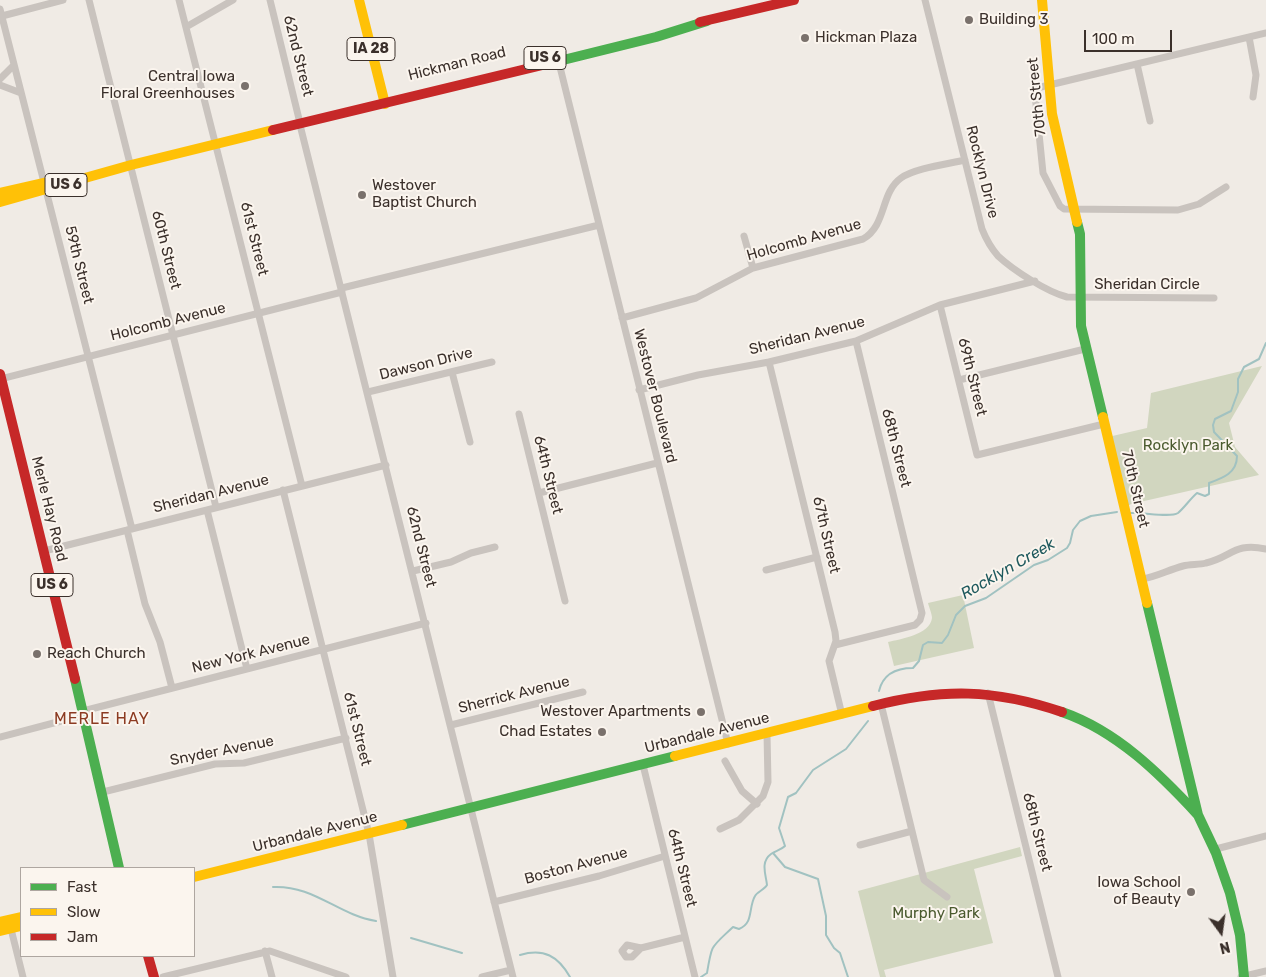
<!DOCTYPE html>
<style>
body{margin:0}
#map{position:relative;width:1266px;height:977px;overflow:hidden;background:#f0ebe5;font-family:Rubik,sans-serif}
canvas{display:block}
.legend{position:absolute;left:20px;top:867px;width:175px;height:90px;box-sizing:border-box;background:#fbf5ee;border:1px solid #aea6a0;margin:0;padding:6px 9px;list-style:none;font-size:15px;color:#3b302b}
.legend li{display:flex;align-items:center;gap:10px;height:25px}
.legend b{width:25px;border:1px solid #aea6a0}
.north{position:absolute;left:1196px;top:907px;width:50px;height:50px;-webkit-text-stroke:4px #fbf5ee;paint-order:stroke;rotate:166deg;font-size:14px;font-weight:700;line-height:20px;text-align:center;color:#3b302b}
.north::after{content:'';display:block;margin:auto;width:18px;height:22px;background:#3b302b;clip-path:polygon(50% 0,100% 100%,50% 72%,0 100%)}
.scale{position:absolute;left:1084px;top:30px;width:88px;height:22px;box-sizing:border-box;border:2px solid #3b302b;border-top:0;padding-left:6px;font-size:15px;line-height:18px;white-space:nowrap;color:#3b302b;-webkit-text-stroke:4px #fbf5ee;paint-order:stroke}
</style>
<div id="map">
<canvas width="1266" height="977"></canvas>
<ul class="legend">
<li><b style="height:6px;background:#4caf50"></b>Fast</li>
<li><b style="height:6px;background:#ffc107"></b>Slow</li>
<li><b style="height:6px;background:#c62828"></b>Jam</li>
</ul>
<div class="north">N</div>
<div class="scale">100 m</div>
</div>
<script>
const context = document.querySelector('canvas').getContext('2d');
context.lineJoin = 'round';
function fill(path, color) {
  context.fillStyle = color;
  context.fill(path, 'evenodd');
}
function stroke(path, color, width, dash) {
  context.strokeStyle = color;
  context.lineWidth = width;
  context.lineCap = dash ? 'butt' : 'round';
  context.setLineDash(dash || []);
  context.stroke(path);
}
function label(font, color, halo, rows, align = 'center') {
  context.font = font + ' Rubik,sans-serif';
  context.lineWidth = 4;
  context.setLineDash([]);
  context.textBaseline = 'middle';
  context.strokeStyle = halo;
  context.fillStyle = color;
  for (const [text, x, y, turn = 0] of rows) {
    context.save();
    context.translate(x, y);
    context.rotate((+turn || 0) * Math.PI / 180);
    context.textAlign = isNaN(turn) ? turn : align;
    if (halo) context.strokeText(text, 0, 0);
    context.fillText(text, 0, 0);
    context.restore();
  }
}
fill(new Path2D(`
 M1262 366 1229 423 1235 447 1259 475 1131 504 1125 508 1108 437 1147 428 1151 393Z
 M963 595 974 648 894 666 888 642C900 639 930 635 932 618 932 614 929 607 928 603Z
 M1020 847 1022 856 974 869 993 943 884 970 886 977H880L858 891Z`), '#d1d6bf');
stroke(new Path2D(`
 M1131 513C1143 512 1170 518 1178 513 1185 507 1190 499 1197 493L1205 496 1209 494V483C1223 478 1237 473 1237 456L1214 432 1213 425 1215 419 1231 411 1238 392V379L1244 367 1259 359 1266 343
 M879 691C883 674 897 668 913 668L919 661 923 645 928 642 942 643 948 635 956 615 965 606 986 598 1034 565 1048 560 1067 548 1070 543 1073 530 1080 521 1091 516 1117 512
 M773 853 785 867 818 879 826 916V935L834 948 840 953 848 977
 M273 887C314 885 338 915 376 921
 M411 938 462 953
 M520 955C544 948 558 956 570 977
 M701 977 707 973C712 943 711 948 733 927L739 929C754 923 748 908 755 896 757 892 764 890 767 885 766 875 760 862 771 854 775 851 781 850 785 846L779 828 788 797 796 793 813 770 846 749 868 721`), '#a1c2c1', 2);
stroke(new Path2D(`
 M89 0 216 507
 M179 0 302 486
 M270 0 299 119
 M925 0 982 229C986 239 991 248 998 256 1013 270 1047 292 1067 297L1214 298
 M0 9 132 529
 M2 16 63 0
 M186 27 233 0
 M1249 37 1256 75 1253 97
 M557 55 728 744
 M1137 64 1150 121
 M0 79 14 65
 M0 85 21 93
 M300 125 513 977
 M1226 187 1199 204 1178 210 1064 209 1060 206 1043 173 1035 94 1036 89 1041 87 1266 33
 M744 236 753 268
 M342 288 599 225
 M940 305 977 455 1104 424
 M622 318 696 298 753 268 863 239C887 225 880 193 901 178 915 168 948 164 965 160
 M769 362 835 632 836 641 829 661 842 715
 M452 372 470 442
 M0 379 342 292
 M959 380 1085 349
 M639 390 698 375 769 362 856 341 940 305 1035 281
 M368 392 492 362
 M519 414 565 601
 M283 490 369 834 393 977
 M539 493 657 463
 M207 510 247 669
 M127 530 145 604 160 642 172 688
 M44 551 386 465
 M766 570 817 557
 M413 571 451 562 471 553 495 547
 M1142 579C1156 577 1168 570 1183 566 1190 564 1199 565 1206 563 1232 557 1234 542 1266 549
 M835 645 915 625 920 620 922 613 856 341
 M988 693 1058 977
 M881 704 924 880 947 897
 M83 711 426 623
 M451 725 583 692
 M0 737 84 715
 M725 761 742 791 757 804
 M643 765 695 977
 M103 792 215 764 244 763 346 738
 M720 829 739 820 763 796 768 782 767 734
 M860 845 912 831
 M1216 849 1266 836
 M494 902 599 876 665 856
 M10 925 23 977
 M641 948 627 945 622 951 626 957H632L641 948 685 937
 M265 951 272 977
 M163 977 270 951 346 977
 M482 977 511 970
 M1241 977 1266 971`), '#c9c3be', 7);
stroke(new Path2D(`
 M555 62 656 37 707 21
 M1077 222 1080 234 1081 326 1103 417
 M1147 603 1198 815 1216 853 1230 893 1240 935 1244 977
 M75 679 119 868
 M1062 712C1117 731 1160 774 1198 815
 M402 825 675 756`), '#4caf50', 10);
stroke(new Path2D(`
 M359 0 385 104
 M1042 0 1052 114 1077 222
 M0 193 66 178
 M0 202 131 165 273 130
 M1103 417 1147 603
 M675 756 873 706
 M194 877 402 825
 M0 922 21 917
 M0 931 21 926`), '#ffc107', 10);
stroke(new Path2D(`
 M700 22 794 0
 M273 130 555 62
 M0 374 75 679
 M873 706C943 688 994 689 1062 712
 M148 956 154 977`), '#c62828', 10);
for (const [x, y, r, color] of [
 [969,20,5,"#7a716c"],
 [805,38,5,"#7a716c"],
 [245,86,5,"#7a716c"],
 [362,195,5,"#7a716c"],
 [37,654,5,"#7a716c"],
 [701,712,5,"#7a716c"],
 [602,732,5,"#7a716c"],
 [1191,892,5,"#7a716c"]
]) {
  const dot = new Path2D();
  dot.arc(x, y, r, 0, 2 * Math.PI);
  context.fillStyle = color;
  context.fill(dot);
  stroke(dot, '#fbf5ee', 2);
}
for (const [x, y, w] of [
 [371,49,48],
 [545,58,42],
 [66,185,42],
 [52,585,42]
]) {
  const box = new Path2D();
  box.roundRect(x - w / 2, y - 11.5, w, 23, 4);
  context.fillStyle = '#fbf5ee';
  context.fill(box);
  stroke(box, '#3b302b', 1);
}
label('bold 14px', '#3b302b', null, [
 ["IA 28",371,49],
 ["US 6",545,58],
 ["US 6",66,185],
 ["US 6",52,585]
]);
label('15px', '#3b302b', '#fbf5ee', [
 ["Building 3",979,20],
 ["Hickman Plaza",815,38],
 ["Central Iowa",235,77,"right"],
 ["Floral Greenhouses",235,94,"right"],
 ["Westover",372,186],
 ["Baptist Church",372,203],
 ["Reach Church",47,654],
 ["Westover Apartments",691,712,"right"],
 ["Chad Estates",592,732,"right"],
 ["Iowa School",1181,883,"right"],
 ["of Beauty",1181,900,"right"]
], 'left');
label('15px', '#3b302b', '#fbf5ee', [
 ["62nd Street",298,56,76],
 ["Hickman Road",457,64,-14],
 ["70th Street",1037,97,-96],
 ["Rocklyn Drive",982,172,76],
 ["61st Street",254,239,76],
 ["Holcomb Avenue",804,240,-16],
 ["60th Street",166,250,76],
 ["59th Street",79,265,76],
 ["Sheridan Circle",1147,285],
 ["Holcomb Avenue",168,322,-14],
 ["Sheridan Avenue",807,336,-14],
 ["Dawson Drive",426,364,-14],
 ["69th Street",972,377,76],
 ["Westover Boulevard",655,396,76],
 ["68th Street",896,448,76],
 ["64th Street",548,475,76],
 ["70th Street",1135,489,77],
 ["Sheridan Avenue",211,494,-14],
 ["Merle Hay Road",49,509,76],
 ["67th Street",826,535,77],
 ["62nd Street",421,547,76],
 ["New York Avenue",251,654,-14],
 ["Sherrick Avenue",514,695,-14],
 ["61st Street",357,729,76],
 ["Urbandale Avenue",707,733,-14],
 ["Snyder Avenue",222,751,-11],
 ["Urbandale Avenue",315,832,-14],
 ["68th Street",1037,832,76],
 ["Boston Avenue",576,866,-15],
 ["64th Street",682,868,76]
]);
label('15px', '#4a5a2e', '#fbf5ee', [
 ["Rocklyn Park",1188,446],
 ["Murphy Park",936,914]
]);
label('italic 16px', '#1f5a5e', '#fbf5ee', [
 ["Rocklyn Creek",1008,569,-30]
]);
context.letterSpacing = '1px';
label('16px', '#8c3b22', '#fbf5ee', [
 ["MERLE HAY",102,719]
]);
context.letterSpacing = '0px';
</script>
